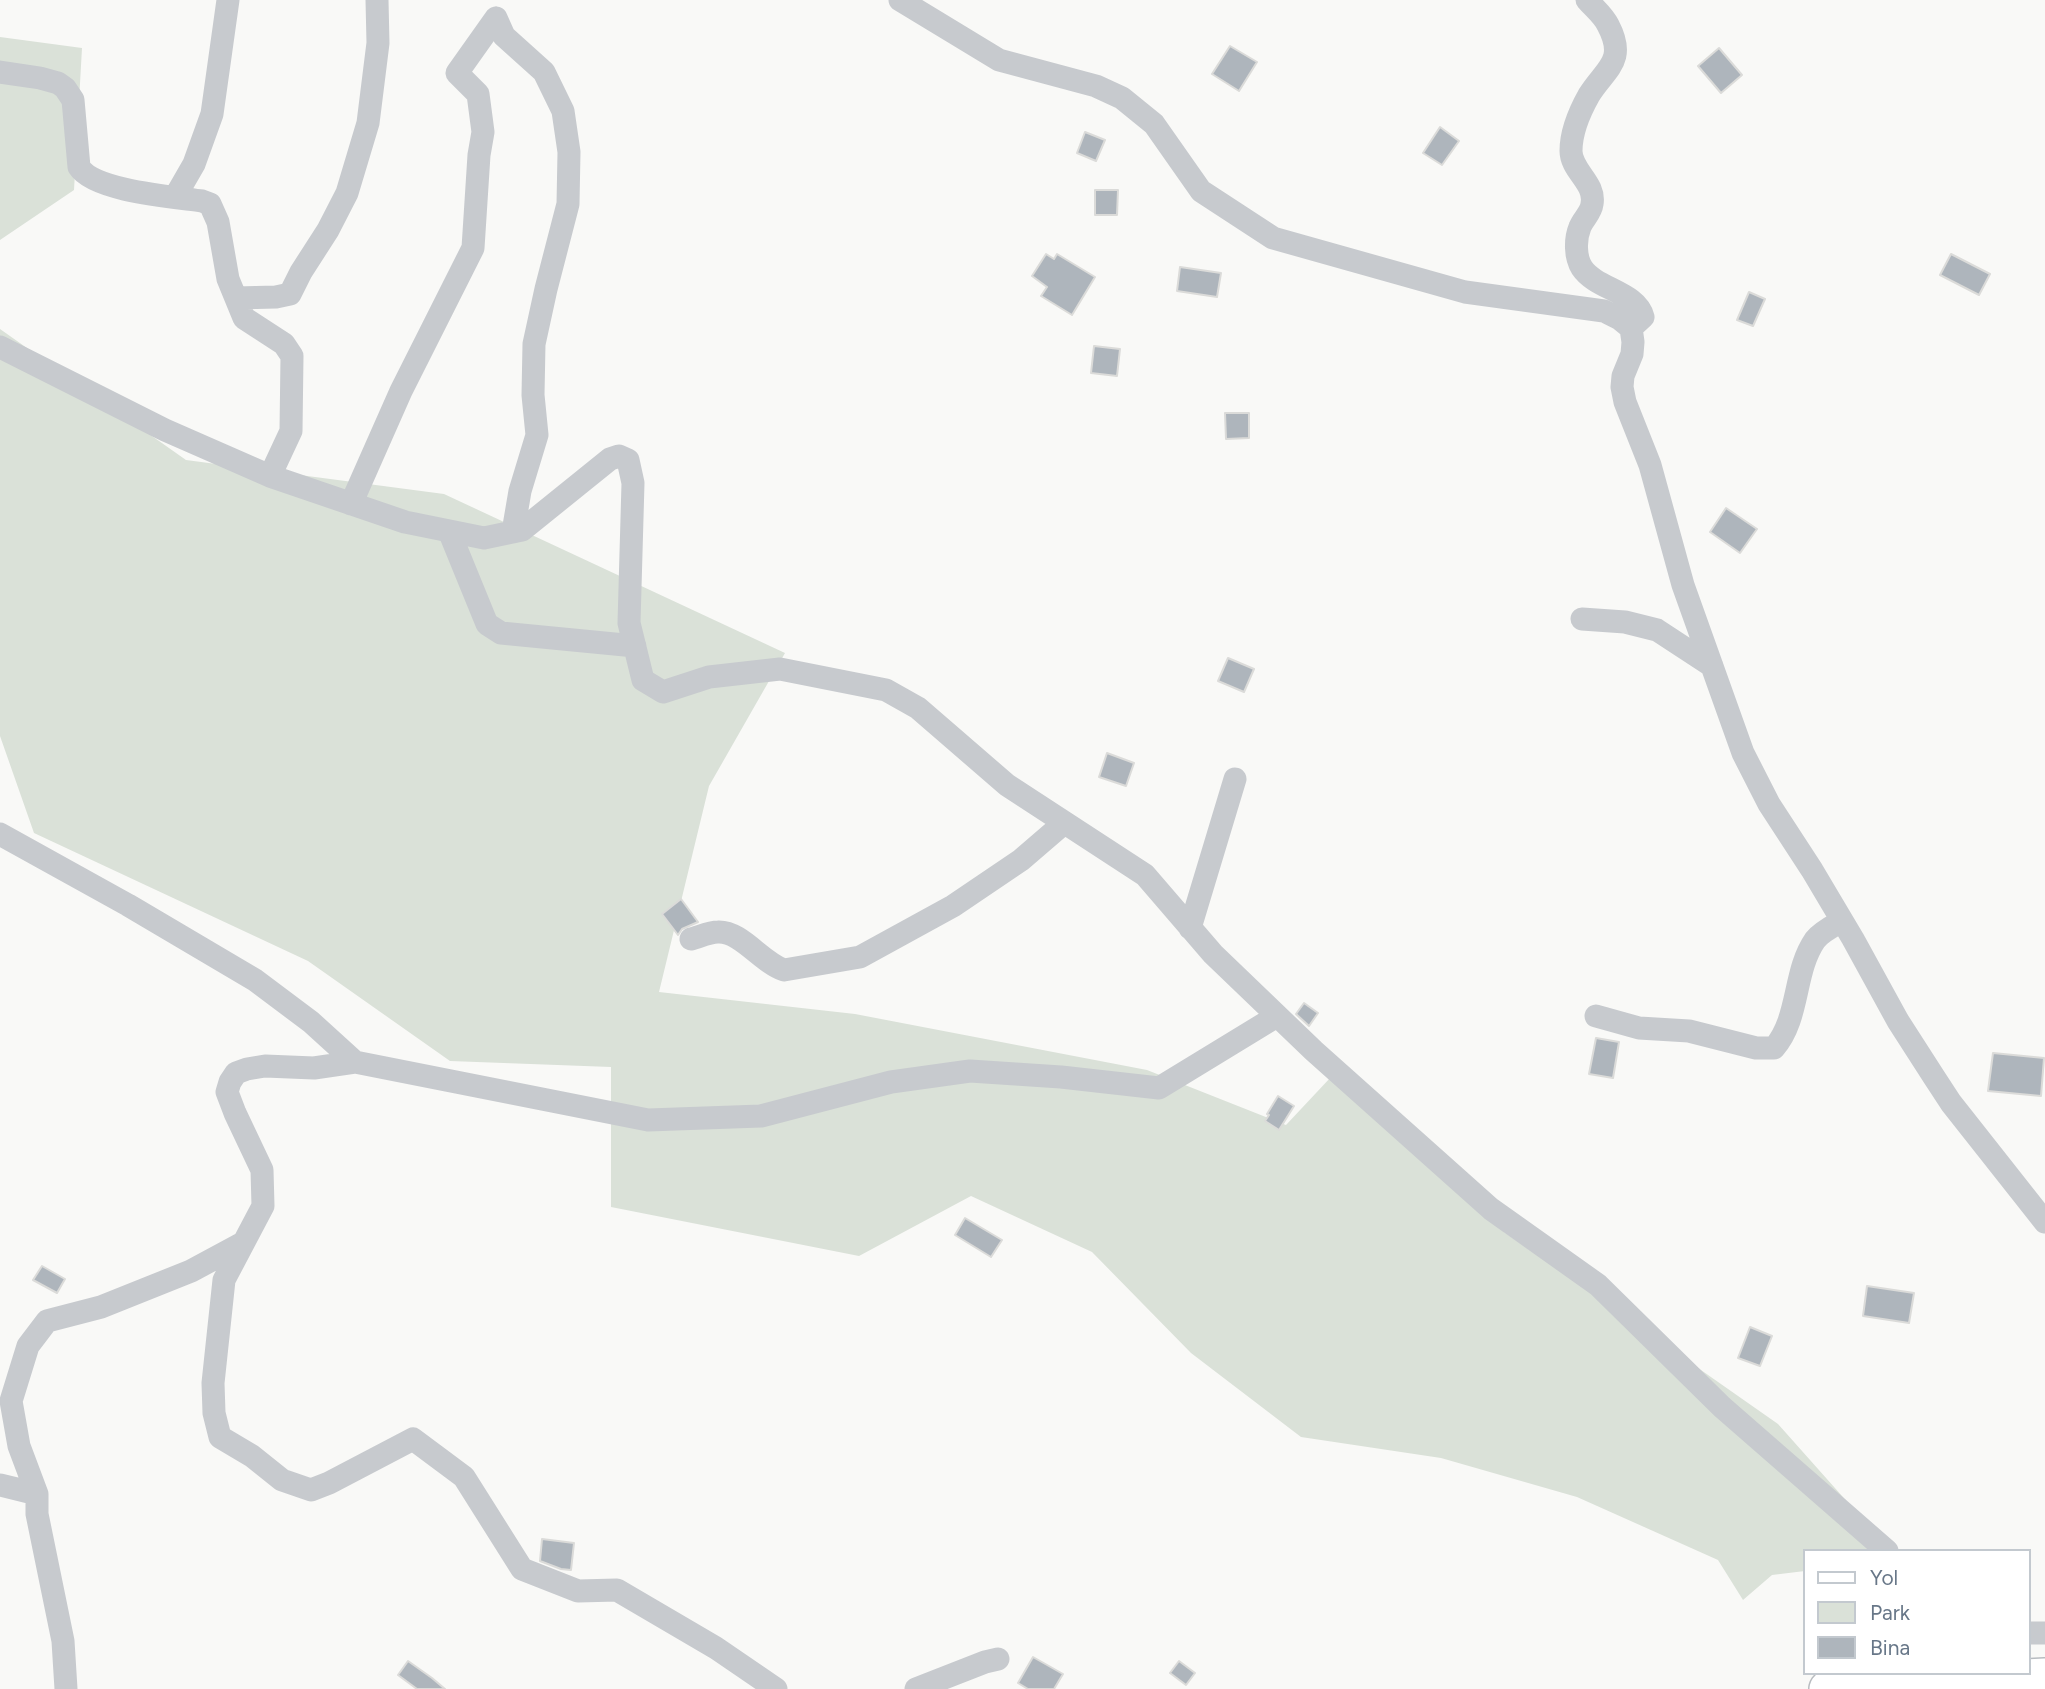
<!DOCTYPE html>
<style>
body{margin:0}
#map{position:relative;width:2045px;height:1689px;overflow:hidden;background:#f9f9f7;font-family:Figtree,sans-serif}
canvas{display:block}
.legend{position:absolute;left:1803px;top:1549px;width:228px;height:126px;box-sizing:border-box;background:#fff;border:2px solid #c3c9cf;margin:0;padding:9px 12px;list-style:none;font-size:21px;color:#687788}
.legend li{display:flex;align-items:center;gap:14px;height:35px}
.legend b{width:35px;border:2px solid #c3c9cf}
</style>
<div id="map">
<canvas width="2045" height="1689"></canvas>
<ul class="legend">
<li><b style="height:9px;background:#fff"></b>Yol</li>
<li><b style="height:19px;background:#dae1d8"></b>Park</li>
<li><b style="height:19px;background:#aeb5bc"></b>Bina</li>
</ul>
</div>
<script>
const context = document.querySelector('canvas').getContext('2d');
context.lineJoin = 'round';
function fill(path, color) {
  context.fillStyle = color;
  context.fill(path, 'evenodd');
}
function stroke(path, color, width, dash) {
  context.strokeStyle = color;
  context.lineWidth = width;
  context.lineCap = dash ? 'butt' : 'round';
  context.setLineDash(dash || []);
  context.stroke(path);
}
fill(new Path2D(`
 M0 37 82 48 74 190 0 240Z
 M0 329 186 460 444 494 785 653 709 786 659 992 855 1014 1147 1070 1286 1125 1331 1077 1504 1232 1778 1424 1891 1551H1805V1571L1772 1575 1743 1600 1718 1560 1577 1497 1441 1458 1301 1437 1191 1353 1092 1252 971 1196 859 1256 611 1207V1067L450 1061 308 961 34 833 0 736Z`), '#dae1d8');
const building = new Path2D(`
 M1230 46 1257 62 1239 91 1212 74Z
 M1719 48 1742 75 1721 93 1698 66Z
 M1440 127 1459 141 1442 165 1423 153Z
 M1085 132 1105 140 1096 161 1077 153Z
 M1095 190H1118L1117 215H1095Z
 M1046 254 1054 259 1057 254 1095 277 1072 315 1041 296 1047 287 1032 276Z
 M1951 254 1990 274 1979 295 1940 275Z
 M1180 267 1221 273 1217 297 1177 291Z
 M1749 292 1765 299 1753 326 1737 320Z
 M1094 346 1120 349 1117 376 1091 373Z
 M1225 413H1249V438L1226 439Z
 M1726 508 1757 529 1740 553 1710 532Z
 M1228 658 1254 669 1244 692 1218 681Z
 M1107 753 1134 763 1126 786 1099 777Z
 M681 899 698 922 682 929 678 935 662 914Z
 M1304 1003 1318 1013 1309 1026 1296 1014Z
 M1596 1038 1619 1042 1613 1078 1589 1074Z
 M1993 1053 2044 1058 2041 1096 1988 1091Z
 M1278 1096 1294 1106 1279 1130 1265 1121 1269 1115 1267 1114Z
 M965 1218 1002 1240 991 1257 955 1235Z
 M42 1266 65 1279 57 1293 33 1280Z
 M1867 1286 1914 1293 1909 1323 1863 1316Z
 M1750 1327 1772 1336 1760 1366 1738 1358Z
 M542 1539 574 1543 571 1570 561 1569 540 1561Z
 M1033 1657 1063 1674 1054 1689H1028L1018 1683Z
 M408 1661 432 1678 445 1689H417L398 1675Z
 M1179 1661 1195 1673 1186 1685 1170 1673Z`);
fill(building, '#aeb5bc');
stroke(building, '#dbdbd9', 2);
const primary = new Path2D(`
 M1828 1689 1864 1683H1930L2045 1677`);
stroke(primary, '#b8bcc0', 40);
stroke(new Path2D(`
 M900 0 999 60 1096 86 1122 98 1154 124 1201 191 1273 238 1465 292 1604 311 1620 319 1631 328 1633 342 1632 354 1623 376 1622 387 1625 402 1650 465 1683 585 1743 753 1769 804 1812 870 1853 939 1898 1021 1934 1077 1951 1103 2045 1222
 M1587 0C1594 8 1603 15 1608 25 1627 61 1606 68 1589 95 1580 111 1571 132 1571 151 1571 171 1596 183 1592 204 1591 213 1583 219 1580 227 1575 239 1575 257 1582 268 1596 289 1637 292 1643 317L1631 328
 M496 18 504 36 544 72 563 111 569 152 568 204 546 289 534 344 533 395 537 435 520 491 513 532
 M0 72 40 78 58 83 65 88 73 100 79 167C94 191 174 197 202 201L210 204 218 222 228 279 244 318 284 344 292 356 291 431 270 476
 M175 197 194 164 212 114 228 0
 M236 298 276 297 290 294 301 272 328 230 347 193 368 123 378 43 377 0
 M0 347 165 430 270 476 405 522 484 538 522 530 610 459 619 456 628 460 633 483 629 623 643 680 663 692 709 677 780 669 886 690 918 708 1007 785 1145 875 1213 954 1314 1051 1491 1209 1598 1285 1722 1407 1887 1551
 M351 504 401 391 473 248 479 155 483 132 478 94 457 73 496 18
 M449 531 487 624 501 633 635 646
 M1582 619 1625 622 1657 630 1712 666
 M0 834 128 905 255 980 311 1022 355 1062
 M1190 928 1235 779
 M691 939C699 937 709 932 718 932 741 931 761 962 784 970L860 957 953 906 1021 860 1064 823
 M1596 1016 1639 1028 1689 1031 1756 1048H1774C1800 1018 1793 972 1815 940 1821 932 1833 926 1842 921
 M0 1485 37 1494
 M2029 1633H2045
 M66 1689 63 1641 37 1514V1494L19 1446 11 1401 28 1346 47 1321 101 1307 191 1271 243 1243
 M776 1689 716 1648 617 1590 578 1591 522 1569 464 1477 413 1439 329 1483 311 1490 282 1480 252 1456 220 1437 214 1413 213 1383 224 1280 263 1206 262 1170 235 1113 227 1092 230 1082 236 1073 247 1069 265 1066 314 1068 355 1062 648 1120 761 1116 891 1082 970 1071 1061 1077 1159 1088 1277 1016
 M916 1689 985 1662 998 1659`), '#c7cace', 23);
stroke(primary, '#fff', 37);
</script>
